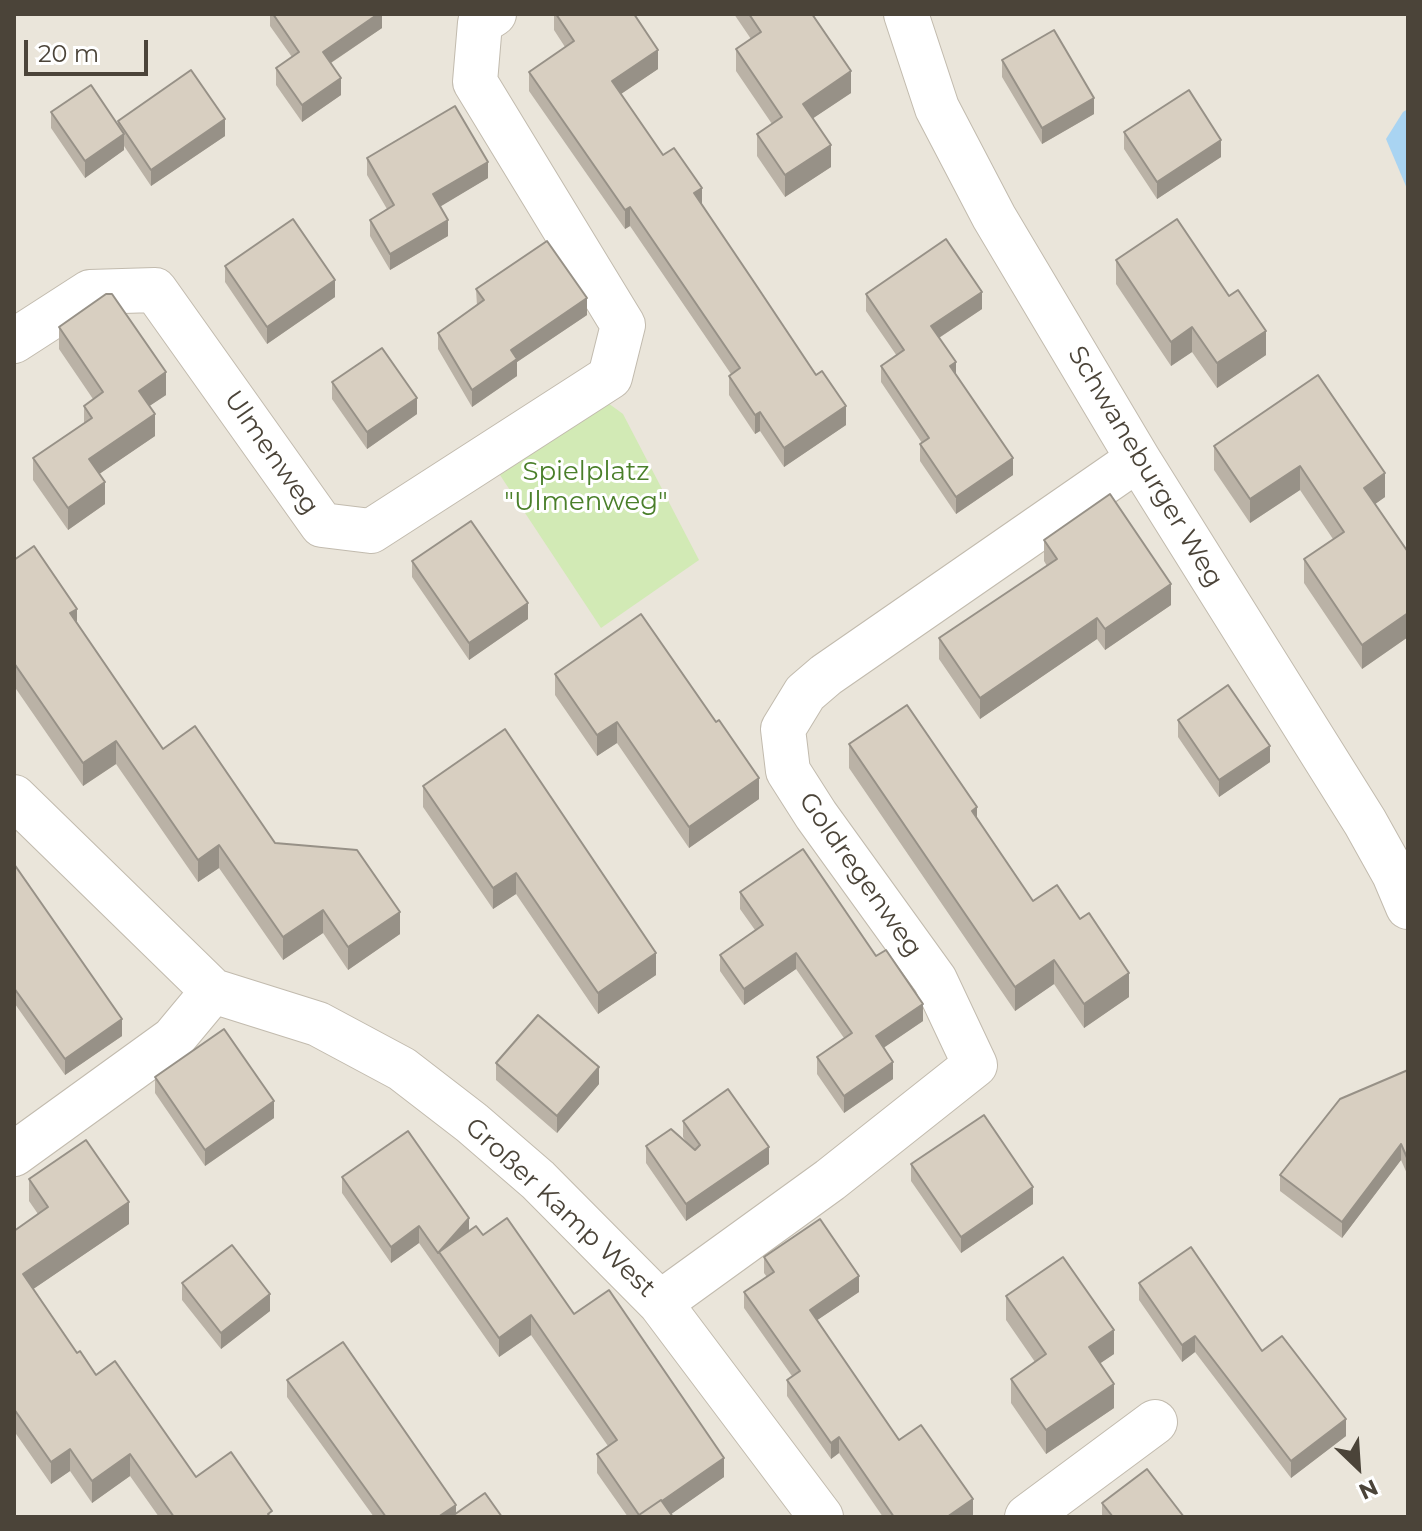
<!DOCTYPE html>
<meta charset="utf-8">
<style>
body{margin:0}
#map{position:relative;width:1422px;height:1531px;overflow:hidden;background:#f6f3ec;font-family:Montserrat,sans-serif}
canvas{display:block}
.frame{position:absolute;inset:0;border:16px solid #4b4439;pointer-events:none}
.north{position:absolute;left:1318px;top:1427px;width:80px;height:80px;-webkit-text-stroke:6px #fff;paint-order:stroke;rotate:155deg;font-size:22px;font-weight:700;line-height:32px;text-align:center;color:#4b4439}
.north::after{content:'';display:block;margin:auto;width:28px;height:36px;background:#4b4439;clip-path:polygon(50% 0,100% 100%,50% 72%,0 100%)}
.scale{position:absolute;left:24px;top:40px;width:124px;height:36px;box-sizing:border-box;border:4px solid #4b4439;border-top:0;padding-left:10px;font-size:24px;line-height:28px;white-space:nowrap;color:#4b4439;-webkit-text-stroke:6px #fff;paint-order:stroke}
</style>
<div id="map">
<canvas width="1422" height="1531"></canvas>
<div class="frame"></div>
<div class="north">N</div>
<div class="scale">20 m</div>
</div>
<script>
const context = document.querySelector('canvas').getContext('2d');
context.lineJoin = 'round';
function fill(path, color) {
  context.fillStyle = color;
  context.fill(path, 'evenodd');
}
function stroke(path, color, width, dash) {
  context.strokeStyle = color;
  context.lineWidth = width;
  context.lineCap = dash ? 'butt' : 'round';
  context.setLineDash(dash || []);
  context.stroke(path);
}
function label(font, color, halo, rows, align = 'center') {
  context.font = font + ' Montserrat,sans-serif';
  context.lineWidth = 6;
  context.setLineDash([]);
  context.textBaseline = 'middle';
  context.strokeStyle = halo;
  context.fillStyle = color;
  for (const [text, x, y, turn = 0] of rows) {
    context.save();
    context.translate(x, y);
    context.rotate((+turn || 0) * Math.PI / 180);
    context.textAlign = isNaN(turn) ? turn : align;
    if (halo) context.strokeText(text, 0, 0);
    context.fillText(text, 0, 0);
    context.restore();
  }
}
fill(new Path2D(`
 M14 14H1408V1517H14Z`), '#eae5da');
fill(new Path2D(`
 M608 403 623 414 699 560 601 628 496 469Z`), '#d2eab5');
fill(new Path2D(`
 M1408 109V191L1386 139 1403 112Z`), '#a9d4f2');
const minor = new Path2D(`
 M906 14 937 108 994 217 1138 459 1365 822 1394 874 1408 907
 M14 341 90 292 155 290 322 525 371 531 610 377 623 325 475 82 480 23 494 14
 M14 797 213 991 318 1024 402 1069 472 1123 538 1180 660 1303 821 1517
 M14 1154 173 1039 213 991
 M660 1303 830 1180 975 1065 935 980 816 815 788 771 783 729 805 693 826 675 1138 459
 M1027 1517 1155 1422`);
stroke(minor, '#c2bbae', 46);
stroke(minor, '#fff', 44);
fill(new Path2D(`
 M270 14H382V28L331 63 341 95 302 122 276 85V68L292 57 270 26Z
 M554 14H634L658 69 621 94 663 155 702 204 846 425 784 467 760 431 755 434 729 395V376L731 374 630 226 625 229 529 91V72L565 47 554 30Z
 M734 14H812L851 93 813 118 831 167 785 197 757 156V134L772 124 736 71V49L751 39Z
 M1002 60 1094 114 1042 144 1002 77Z
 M51 112 118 125V121L225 136 151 186 124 146V150L85 178 51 128Z
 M1124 132 1221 157 1157 199 1124 149Z
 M367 158 488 178 440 206 448 236 390 270 370 236V220L387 209 367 175Z
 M1116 260 1266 355 1217 388 1192 352 1171 366 1116 284Z
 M225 266 335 297 267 344 225 282Z
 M476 289 587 315 517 362V376L472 407 438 349V333L477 306Z
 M866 294 982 309 939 338 956 374 1013 475 956 514 920 461V444L922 443 881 382V366L897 356 866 311Z
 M59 327 166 395 149 406 155 436 99 474 105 504 68 530 33 480V458L84 423V406L93 399 59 349Z
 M1318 375 1385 497 1375 504 1408 552V637L1362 669 1304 583V559L1333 539 1300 490 1250 523 1214 470V446Z
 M332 382 417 414 367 449 332 399Z
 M1044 540 1171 605 1105 650 1097 639 980 719 939 659V638L1047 566 1044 561Z
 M14 560 77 623 163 749 275 843 400 934 348 970 323 933 283 960 219 868 198 882 116 764 83 786 14 686Z
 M412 561 528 619 469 660 412 577Z
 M555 674 759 799 689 848 617 743 597 756 555 695Z
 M1178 720 1270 762 1219 797 1178 737Z
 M849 744 977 819 1033 901 1129 997 1084 1028 1054 984 1015 1011 849 768Z
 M423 786 656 975 598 1014 516 894 493 909 423 807Z
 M14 864 122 1036 65 1075 15 1004Z
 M740 892 876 956 923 1021 883 1048 893 1079 844 1113 817 1074V1057L844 1038 796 969 744 1005 720 971V955L755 930 740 909Z
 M496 1063 599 1084 557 1133 496 1080Z
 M1408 1070V1176L1401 1160 1342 1238 1280 1191V1175Z
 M155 1077 274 1118 205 1166 155 1093Z
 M683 1121 769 1164 686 1221 646 1163V1146L687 1143 683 1137Z
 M911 1164 1033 1204 961 1253 911 1181Z
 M342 1177 469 1231 483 1235 574 1314 724 1477 671 1514 673 1517H628L597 1473V1454L608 1446 531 1335 499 1357 419 1243 391 1263 342 1193Z
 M29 1179 129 1224 33 1289 77 1353 96 1375 196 1477 272 1517H159L130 1476 92 1503 70 1471 51 1484 14 1431V1231L38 1214 29 1201Z
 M764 1257 859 1292 817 1320 899 1440 973 1515 970 1517H883L839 1453 831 1459 787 1396V1380L792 1376 744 1308V1292L767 1277 764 1273Z
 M182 1283 270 1311 221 1349 182 1300Z
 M1139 1283 1262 1351 1346 1436 1291 1478 1195 1352 1182 1362 1139 1300Z
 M1006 1296 1114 1354 1100 1363 1114 1408 1046 1454 1011 1403V1379L1035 1362 1006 1320Z
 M287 1380 456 1514 502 1517H374L287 1397Z
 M1102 1503 1184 1517H1102Z`), '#bab2a6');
fill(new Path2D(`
 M378 14H382V28L323 68V52Z
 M658 50V69L612 100V81Z
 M851 71V93L803 125V104Z
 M341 78V95L302 122V105Z
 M1094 98V114L1042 144V128Z
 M225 119V136L151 186V170Z
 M124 134V150L85 178V161Z
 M1221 140V157L1157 199V182Z
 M831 145V167L785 197V175Z
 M488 162V178L433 211V194Z
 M702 188V207L694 193Z
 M630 207V226L625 229V210Z
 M448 220V236L390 270V254Z
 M335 280V297L267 344V327Z
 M982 292V309L931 343V326Z
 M587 298V315L517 362V376L472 407V390L511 350Z
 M1192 327V352L1171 366V342Z
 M1266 331V355L1217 388V363Z
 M956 362V378L950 366Z
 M166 372V395L139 413V391Z
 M417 398V414L367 449V432Z
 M846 406V425L784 467V448Z
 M760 412V431L755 434V415Z
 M155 414V436L89 481V459Z
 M1013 458V475L956 514V497Z
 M1300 466V490L1250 523V499Z
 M1385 473V497L1364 512V488Z
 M105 482V504L68 530V508Z
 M1171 584V605L1105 650V629Z
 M528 603V619L469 660V643Z
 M77 609V631L70 613Z
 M1408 613V637L1362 669V645Z
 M1097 618V639L980 719V698Z
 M617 722V743L597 756V735Z
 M116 741V764L83 786V763Z
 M1270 746V762L1219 797V780Z
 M759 778V799L689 848V827Z
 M977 807V831L972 811Z
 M219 845V868L198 882V860Z
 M516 873V894L493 909V888Z
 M323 910V933L283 960V937Z
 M400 912V934L348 970V947Z
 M656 953V975L598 1014V993Z
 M796 953V969L744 1005V989Z
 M1054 960V984L1015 1011V987Z
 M1129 973V997L1084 1028V1004Z
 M923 1004V1021L876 1053V1036Z
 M122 1019V1036L65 1075V1059Z
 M893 1062V1079L844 1113V1096Z
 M599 1067V1084L557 1133V1116Z
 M274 1101V1118L205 1166V1150Z
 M1401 1144V1160L1342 1238V1222Z
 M769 1147V1164L686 1221V1204Z
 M1033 1187V1204L961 1253V1237Z
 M129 1202V1224L23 1296V1274Z
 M469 1218V1234L439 1252Z
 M419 1226V1243L391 1263V1247Z
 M859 1276V1292L810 1325V1310Z
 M270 1294V1311L221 1349V1333Z
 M531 1315V1335L499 1357V1338Z
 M1114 1330V1354L1089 1371V1347Z
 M1195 1336V1352L1182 1362V1345Z
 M1114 1384V1408L1046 1454V1430Z
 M1346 1419V1436L1291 1478V1461Z
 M839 1437V1453L831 1459V1443Z
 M70 1449V1471L51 1484V1462Z
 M130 1454V1476L92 1503V1481Z
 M724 1458V1477L667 1517H640Z
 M973 1499V1515L970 1517H947Z
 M456 1505V1517H438Z`), '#979187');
const building = new Path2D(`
 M273 14H378L323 52 341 78 302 105 276 68 299 52Z
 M556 14H634L658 50 612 81 663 155 674 148 702 188 694 193 756 285 816 375 822 371 846 406 784 448 760 412 755 415 729 376 740 368 630 207 625 210 529 72 574 41Z
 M749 14H812L851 71 803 104 831 145 785 175 757 134 782 117 736 49 761 32Z
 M1054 30 1094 98 1042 128 1002 60Z
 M191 70 225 119 151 170 118 121Z
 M91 85 124 134 85 161 51 112Z
 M1189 90 1221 140 1157 182 1124 132Z
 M455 106 488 162 433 194 448 220 390 254 370 220 394 205 367 158Z
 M293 219 335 280 267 327 225 266Z
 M1177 219 1229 296 1238 290 1266 331 1217 363 1192 327 1171 342 1116 260Z
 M946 239 982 292 931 326 956 362 950 366 1013 458 956 497 920 444 929 438 881 366 904 350 866 294Z
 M547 241 587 298 511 350 517 359 472 390 438 333 484 300 476 289Z
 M106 294H112L166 372 139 391 155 414 89 459 105 482 68 508 33 458 92 418 84 406 103 392 59 327Z
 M382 348 417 398 367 432 332 382Z
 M1318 375 1385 473 1364 488 1408 552V613L1362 645 1304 559 1344 532 1300 466 1250 499 1214 446Z
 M1110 494 1171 584 1105 629 1097 618 980 698 939 638 1057 559 1044 540Z
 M471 521 528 603 469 643 412 561Z
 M34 546 77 609 70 613 163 749 195 726 275 843 357 850 400 912 348 947 323 910 283 937 219 845 198 860 116 741 83 763 14 663V560Z
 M641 614 716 722 719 720 759 778 689 827 617 722 597 735 555 674Z
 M1228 685 1270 746 1219 780 1178 720Z
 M907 705 977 807 972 811 1033 901 1057 885 1080 919 1089 913 1129 973 1084 1004 1054 960 1015 987 849 744Z
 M505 729 656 953 598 993 516 873 493 888 423 786Z
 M803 849 876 956 886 950 923 1004 876 1036 893 1062 844 1096 817 1057 852 1033 796 953 744 989 720 955 763 925 740 892Z
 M14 864 122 1019 65 1059 14 988Z
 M538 1015 599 1067 557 1116 496 1063Z
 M224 1029 274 1101 205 1150 155 1077Z
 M1408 1070V1160L1401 1144 1342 1222 1280 1175 1340 1099Z
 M728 1089 769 1147 686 1204 646 1146 671 1129 695 1150 700 1145 683 1121Z
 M984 1115 1033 1187 961 1237 911 1164Z
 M408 1131 469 1218 438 1253 419 1226 391 1247 342 1177Z
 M86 1140 129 1202 23 1274 77 1353 80 1351 96 1375 115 1361 196 1477 231 1452 272 1511 268 1514 270 1517H174L130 1454 92 1481 70 1449 51 1462 14 1409V1231L48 1207 29 1179Z
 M507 1218 574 1314 609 1290 724 1458 662 1501 661 1500 639 1515 597 1454 617 1440 531 1315 499 1338 439 1252 476 1226 483 1235Z
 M820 1219 859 1276 810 1310 899 1440 921 1425 973 1499 947 1517H894L839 1437 831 1443 787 1380 800 1371 744 1292 774 1272 764 1257Z
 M232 1245 270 1294 221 1333 182 1283Z
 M1191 1247 1262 1351 1282 1336 1346 1419 1291 1461 1195 1336 1182 1345 1139 1283Z
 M1063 1257 1114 1330 1089 1347 1114 1384 1046 1430 1011 1379 1046 1354 1006 1296Z
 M343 1342 456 1505 438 1517H386L287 1380Z
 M1147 1469 1184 1517H1113L1102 1503Z
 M485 1493 502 1517H451Z
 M661 1500 673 1517H636Z`);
fill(building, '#d8cfc1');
stroke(building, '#979187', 2);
label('26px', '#4b4439', '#fff', [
 ["Ulmenweg",271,453,55],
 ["Schwaneburger Weg",1145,467,59],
 ["Goldregenweg",860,875,55],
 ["Großer Kamp West",560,1208,43]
]);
label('26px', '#4a7f2a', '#fff', [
 ["Spielplatz",586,472],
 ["\"Ulmenweg\"",586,502]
]);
</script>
